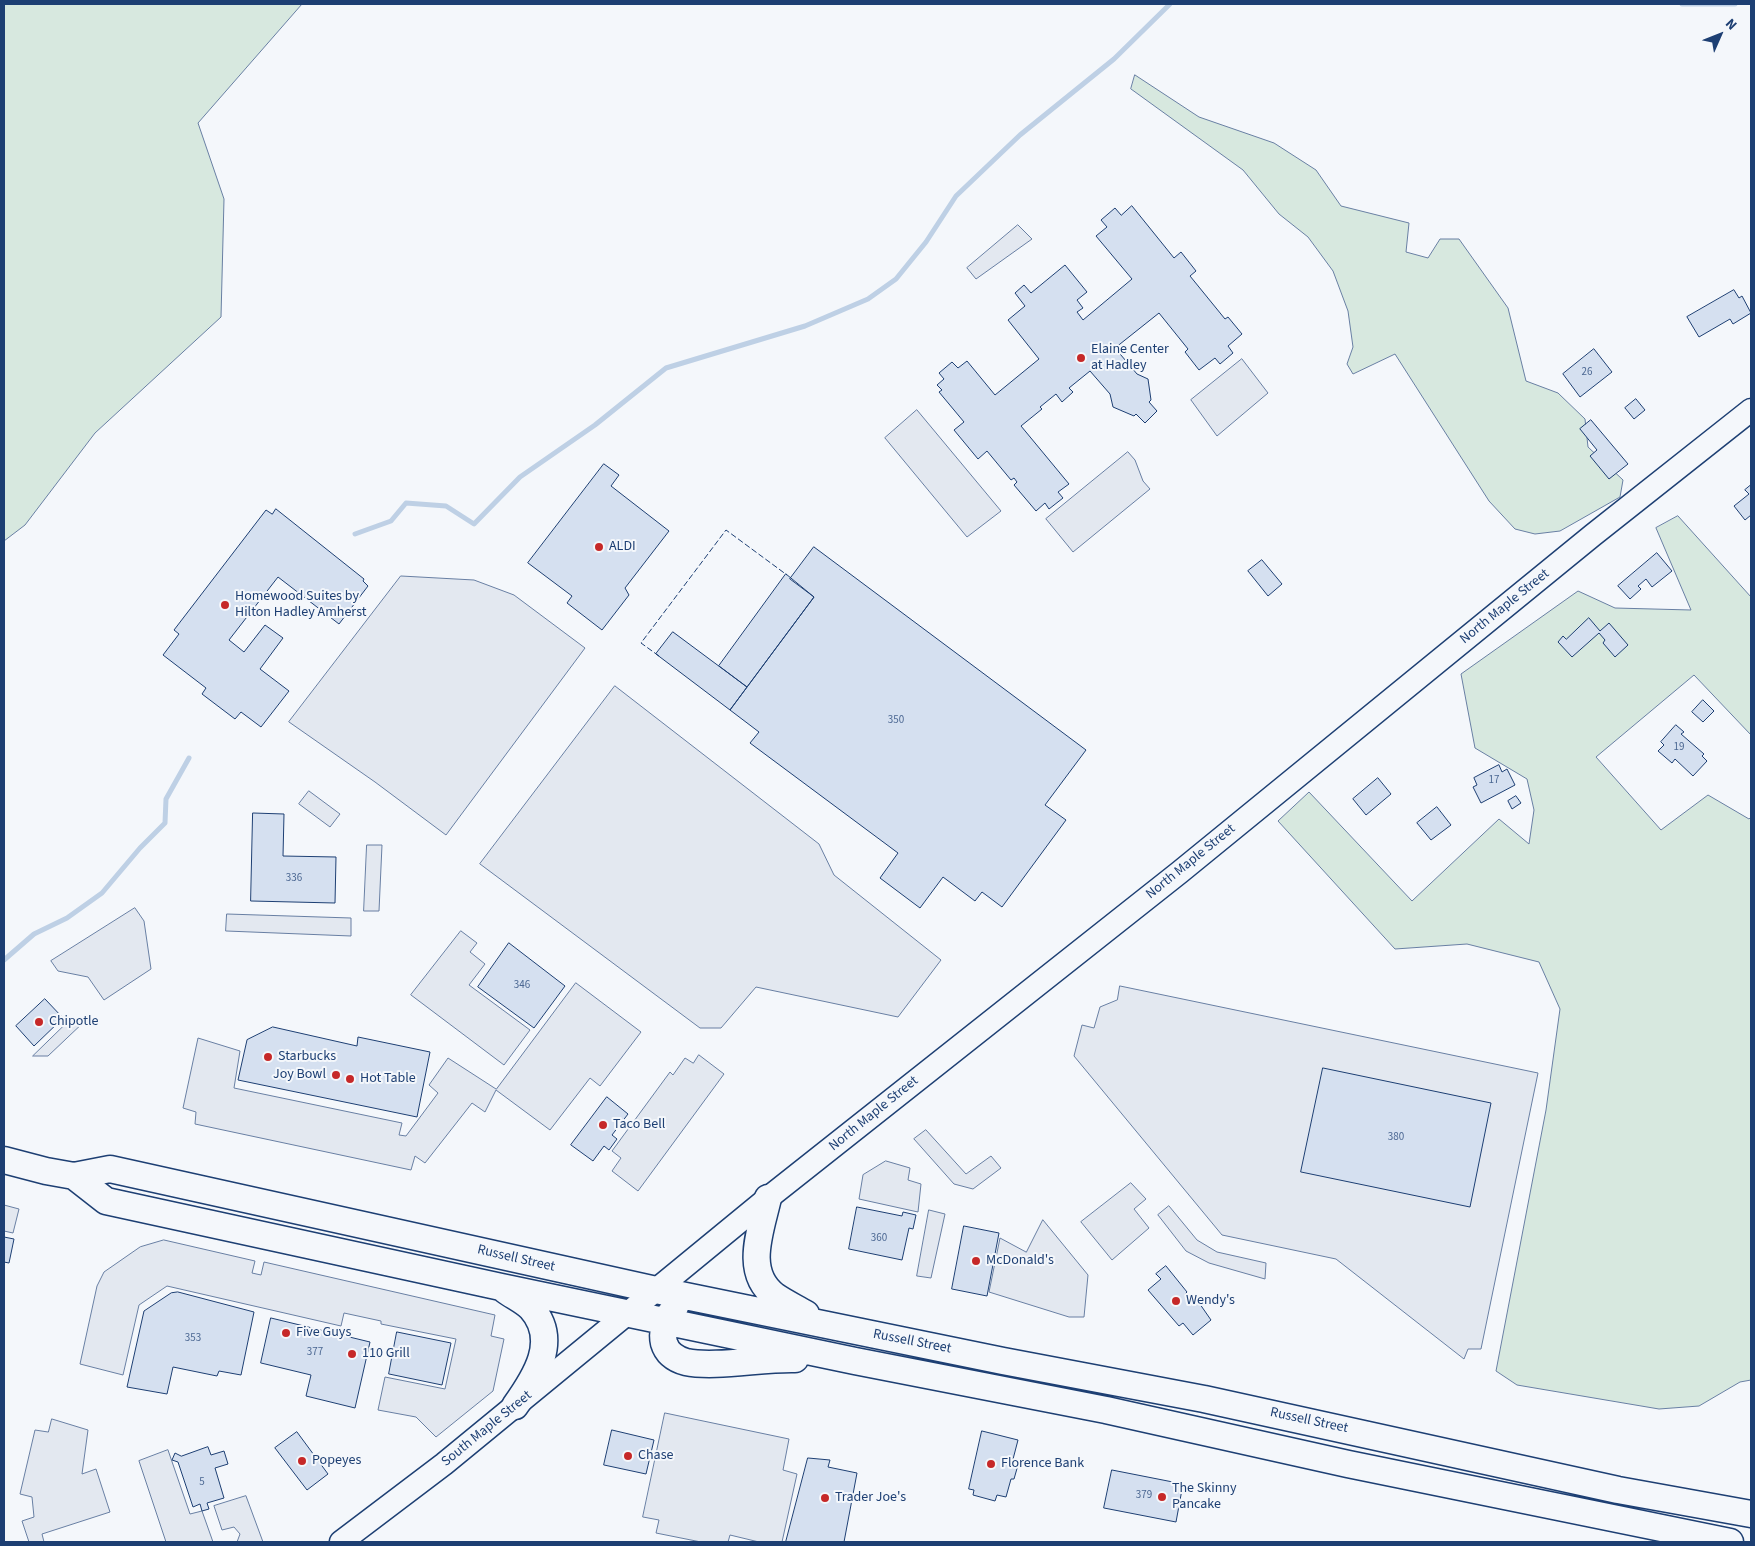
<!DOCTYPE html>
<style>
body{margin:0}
#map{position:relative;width:1755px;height:1546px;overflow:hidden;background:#f4f7fb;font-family:"Source Sans 3",sans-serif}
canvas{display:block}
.frame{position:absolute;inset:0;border:5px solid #1d3f73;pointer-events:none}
.north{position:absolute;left:1695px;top:10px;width:50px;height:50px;-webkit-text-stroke:4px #f4f7fb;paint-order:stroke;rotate:46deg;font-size:14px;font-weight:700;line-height:20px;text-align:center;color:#1d3f73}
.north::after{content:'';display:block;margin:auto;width:18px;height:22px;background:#1d3f73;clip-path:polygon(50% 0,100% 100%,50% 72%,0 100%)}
</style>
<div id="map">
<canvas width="1755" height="1546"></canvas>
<div class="frame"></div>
<div class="north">N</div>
</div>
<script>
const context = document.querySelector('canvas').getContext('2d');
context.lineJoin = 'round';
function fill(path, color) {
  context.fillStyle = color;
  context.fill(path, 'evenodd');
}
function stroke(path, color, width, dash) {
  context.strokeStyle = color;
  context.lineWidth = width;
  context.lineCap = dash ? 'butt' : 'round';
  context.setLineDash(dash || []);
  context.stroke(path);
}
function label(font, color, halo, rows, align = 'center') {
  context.font = font + ' "Source Sans 3",sans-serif';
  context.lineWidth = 4;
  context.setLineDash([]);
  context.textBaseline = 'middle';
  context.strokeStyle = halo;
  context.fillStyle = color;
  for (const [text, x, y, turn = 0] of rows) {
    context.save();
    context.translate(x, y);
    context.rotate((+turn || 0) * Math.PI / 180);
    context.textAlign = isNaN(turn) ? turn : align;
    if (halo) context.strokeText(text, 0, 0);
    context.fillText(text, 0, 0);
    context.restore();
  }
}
const green = new Path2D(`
 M4 4H302L198 123 224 199 221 317 95 433 25 525 4 541Z
 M1135 75 1199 117 1274 143 1316 170 1341 206 1409 223 1406 252 1428 258 1440 239H1459L1508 308 1526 381 1558 393 1585 419 1588 447 1623 480 1620 497 1560 531 1535 534 1515 529 1489 501 1395 354 1353 374 1347 364 1353 347 1348 311 1333 271 1308 237 1279 214 1243 170 1131 89Z
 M1678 516 1751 597V735L1694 675 1596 757 1661 830 1708 795 1749 819 1751 817V1380L1740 1382 1699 1406 1659 1409 1517 1385 1496 1371 1546 1110 1560 1009 1539 962 1467 944 1395 949 1278 821 1309 792 1412 901 1499 819 1529 844 1534 810 1527 779 1475 748 1461 674 1578 591 1615 608 1691 610 1656 528Z`);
fill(green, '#d7e8df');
stroke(green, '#687fa3', 1);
const parking = new Path2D(`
 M1018 225 1032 239 976 279 967 268Z
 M1242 359 1268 393 1217 436 1191 400Z
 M917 410 1001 511 967 537 885 438Z
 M1128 452 1135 460 1143 481 1150 489 1073 552 1046 519Z
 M401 576 474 580 514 595 585 648 446 835 375 782 289 722Z
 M615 686 819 844 834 875 941 960 898 1017 756 987 721 1028H700L480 864Z
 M309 791 340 814 330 827 299 804Z
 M367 845H382L379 911H364Z
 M135 908 144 921 151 969 104 1000 88 977 58 971 51 961Z
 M227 914 351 918V936L226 931Z
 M461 931 477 943 470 952 485 964 469 985 530 1030 504 1065 411 995Z
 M576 983 641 1032 600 1086 590 1078 550 1130 496 1090 485 1112 472 1103 425 1163 415 1156 411 1170 195 1124 196 1112 183 1108 198 1038 240 1051 234 1088 402 1123 399 1135 406 1136 438 1093 429 1085 448 1058 496 1089Z
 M1120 986 1538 1073 1481 1349H1468L1464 1359 1336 1259 1222 1235 1074 1056 1082 1025 1094 1028 1100 1007 1117 1000Z
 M71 1019 86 1020 48 1056H33Z
 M699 1055 724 1074 638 1191 612 1171 621 1158 612 1151 670 1072 673 1075 685 1058 693 1063Z
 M926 1130 966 1174 991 1156 1001 1168 973 1189 954 1184 914 1139Z
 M886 1161 910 1168 908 1180 921 1184 918 1212 859 1199 863 1175Z
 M1131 1183 1146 1199 1134 1209 1149 1228 1112 1260 1081 1222Z
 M4 1205 19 1209 13 1233 4 1231Z
 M1169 1206 1197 1240 1217 1252 1266 1263 1265 1279 1209 1263 1186 1251 1158 1215Z
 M929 1210 945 1214 931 1278 917 1276Z
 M1043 1220 1088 1275 1084 1317H1069L989 1292 1000 1238 1026 1252Z
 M164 1240 255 1261 252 1273 261 1275 264 1262 495 1315 491 1336 504 1339 493 1391 436 1437 416 1417 378 1410 385 1377 445 1389 456 1339 381 1324V1321L344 1313 341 1326 167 1286 139 1305 123 1375 80 1364 97 1286 104 1272 140 1247Z
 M665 1413 789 1439 783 1470 797 1474 782 1542H759L730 1535 728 1542H701L656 1533 659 1520 643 1517Z
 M52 1419 88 1430 82 1474 96 1469 110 1512 42 1534 44 1542H29L22 1521 34 1517 32 1497 20 1494 35 1430 48 1432Z
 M168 1450 190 1514 202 1511 213 1542H166L139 1461Z
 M246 1496 263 1542H237L240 1534 234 1527 222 1530 214 1506Z`);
fill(parking, '#e3e8f0');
stroke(parking, '#687fa3', 1);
stroke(new Path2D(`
 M1682 4H1735
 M355 534 391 521 406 503 446 506 474 524 520 477 595 425 666 368 805 326 868 299 896 279 926 242 956 196 1020 135 1114 59 1170 4
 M4 960 34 934 67 918 102 893 140 848 165 823 166 799 189 758`), '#bed0e5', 5);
const building = new Path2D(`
 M1132 206 1174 258 1181 252 1196 271 1190 276 1225 319 1228 317 1242 334 1228 346 1233 353 1220 364 1215 358 1199 370 1185 352 1188 349 1159 313 1115 348 1137 374 1148 379 1151 400 1149 402 1157 411 1145 423 1136 414 1134 416 1113 407 1110 394 1090 371 1069 388 1073 392 1062 402 1056 394 1040 407 1042 409 1021 426 1069 484 1058 492 1063 498 1049 509 1045 503 1036 511 1014 485 1017 482 1014 478 1011 480 987 451 978 459 954 430 964 422 939 392 942 390 937 385 944 379 939 373 952 362 958 368 967 361 995 395 1039 359 1008 320 1025 306 1015 293 1024 285 1031 293 1065 265 1087 292 1077 300 1083 308 1077 312 1083 320 1132 279 1096 236 1107 227 1101 220 1115 208 1121 215Z
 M1734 290 1739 298 1742 296 1751 313 1733 324 1730 319 1699 337 1687 317Z
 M1594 349 1612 372 1580 397 1563 374Z
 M1636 399 1645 410 1634 419 1625 408Z
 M1591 420 1628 464 1609 479 1590 456 1597 450 1580 429Z
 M604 464 619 475 611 486 669 531 625 588 629 595 602 630 567 603 572 596 528 563Z
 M1751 485V515L1745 520 1734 506 1749 494 1745 490Z
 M276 509 364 579 363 581 368 586 339 624 278 577 229 640 244 652 265 625 283 638 260 669 289 691 261 727 241 712 235 719 202 694 206 688 163 655 179 634 174 630 266 510 272 514Z
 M814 547 1086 750 1045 805 1066 820 1002 907 982 892 975 901 943 877 920 908 880 878 898 853 750 743 759 732 730 710 814 597 790 579Z
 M1657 553 1672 571 1652 587 1646 579 1638 586 1641 589 1630 599 1618 586Z
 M1262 560 1282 584 1268 596 1248 571Z
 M786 574 814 597 747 687 719 666Z
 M1589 618 1600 631 1609 623 1628 645 1615 657 1603 643 1605 640 1599 633 1572 657 1558 642 1563 636 1566 639Z
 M673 632 747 687 730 710 656 654Z
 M1703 700 1714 711 1703 722 1692 712Z
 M1676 725 1684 732 1681 734 1704 754 1702 756 1707 761 1693 776 1675 759 1672 763 1658 751 1664 745 1661 742Z
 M1499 765 1502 772 1507 769 1515 785 1481 803 1473 787 1477 785 1474 778Z
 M1378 778 1391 794 1366 815 1353 799Z
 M1516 796 1521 803 1512 809 1508 801Z
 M1437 807 1451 825 1431 840 1417 823Z
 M253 813 284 814 283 856 336 857 335 903 251 901Z
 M509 943 565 986 534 1028 478 987Z
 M45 999 63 1018 34 1046 16 1026Z
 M273 1027 357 1046 358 1037 430 1052 417 1117 238 1080 247 1040Z
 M1323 1068 1491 1103 1470 1207 1301 1172Z
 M607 1097 628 1114 612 1135 617 1139 609 1150 604 1146 593 1161 571 1145Z
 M857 1207 902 1216 903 1212 916 1215 913 1229 909 1228 902 1260 849 1249Z
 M964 1226 999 1233 987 1296 952 1289Z
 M4 1237 14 1239 9 1263 4 1262Z
 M1166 1266 1187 1292 1185 1294 1190 1300 1195 1297 1211 1320 1193 1335 1183 1323 1179 1326 1148 1290 1161 1279 1156 1274Z
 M178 1292 254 1312 241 1375 219 1371 217 1376 173 1367 167 1394 127 1387 144 1311 171 1293Z
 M271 1318 370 1342 355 1408 306 1396 311 1375 261 1363Z
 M397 1332 451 1343 442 1385 389 1374Z
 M612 1430 654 1440 646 1474 604 1465Z
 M982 1431 1018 1440 1012 1463 1018 1465 1014 1479H1011L1006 1497 997 1495 995 1501 973 1495 974 1490 969 1489Z
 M297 1432 328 1474 307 1490 275 1448Z
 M208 1447 211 1455 224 1451 228 1464 215 1468 224 1498 207 1503 209 1509 202 1511 200 1504 193 1507 178 1462 172 1460 175 1453 181 1456Z
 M808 1458 830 1460 828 1467 857 1473 844 1542H786Z
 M1112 1470 1183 1484 1176 1522 1104 1508Z`);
fill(building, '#d5e0f0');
stroke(building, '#1d3f73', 1);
const major = new Path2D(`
 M341 1542 444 1464 768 1198 1180 872 1593 535 1751 410`);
const highway = new Path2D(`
 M4 1160 46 1171 74 1176 110 1169 656 1290 1003 1361 1204 1399 1618 1490 1751 1514
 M74 1176 106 1201 501 1287 855 1361 1106 1410 1348 1464 1730 1542
 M768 1198C761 1230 743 1272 775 1296 785 1303 796 1308 806 1314
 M505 1290C513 1296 524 1301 531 1308 560 1340 535 1378 515 1406
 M675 1307C667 1317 661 1330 664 1343 667 1353 675 1359 686 1362 715 1368 763 1358 795 1359`);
stroke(major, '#1d3f73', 25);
stroke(highway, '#1d3f73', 29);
stroke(major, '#f4f7fb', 22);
stroke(highway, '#f4f7fb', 26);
stroke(new Path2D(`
 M659 656 641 643 726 530 787 575`), '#1d3f73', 1, [6, 2.5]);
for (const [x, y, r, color] of [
 [1081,358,5,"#c62828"],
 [599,547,5,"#c62828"],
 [225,605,5,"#c62828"],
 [39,1022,5,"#c62828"],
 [268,1057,5,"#c62828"],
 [336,1075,5,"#c62828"],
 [350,1079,5,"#c62828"],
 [603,1125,5,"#c62828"],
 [976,1261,5,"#c62828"],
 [1176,1301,5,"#c62828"],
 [286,1333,5,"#c62828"],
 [352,1354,5,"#c62828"],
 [628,1456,5,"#c62828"],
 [302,1461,5,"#c62828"],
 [991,1464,5,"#c62828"],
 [1162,1497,5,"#c62828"],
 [825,1498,5,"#c62828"]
]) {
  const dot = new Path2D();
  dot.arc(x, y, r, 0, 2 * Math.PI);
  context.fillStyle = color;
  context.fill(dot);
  stroke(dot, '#f4f7fb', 2);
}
label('11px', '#4b6792', null, [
 ["26",1587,373],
 ["350",896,721],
 ["19",1679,748],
 ["17",1494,781],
 ["336",294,879],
 ["346",522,986],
 ["380",1396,1138],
 ["360",879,1239],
 ["353",193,1339],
 ["377",315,1353],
 ["5",202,1483],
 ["379",1144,1496]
]);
label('14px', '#1d3f73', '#f4f7fb', [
 ["Elaine Center",1091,350],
 ["at Hadley",1091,366],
 ["ALDI",609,547],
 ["Homewood Suites by",235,597],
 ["Hilton Hadley Amherst",235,613],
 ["Chipotle",49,1022],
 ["Starbucks",278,1057],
 ["Joy Bowl",326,1075,"right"],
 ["Hot Table",360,1079],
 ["Taco Bell",613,1125],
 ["McDonald's",986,1261],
 ["Wendy's",1186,1301],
 ["Five Guys",296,1333],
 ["110 Grill",362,1354],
 ["Chase",638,1456],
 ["Popeyes",312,1461],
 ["Florence Bank",1001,1464],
 ["The Skinny",1172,1489],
 ["Pancake",1172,1505],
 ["Trader Joe's",835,1498]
], 'left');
label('14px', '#1d3f73', '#f4f7fb', [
 ["North Maple Street",1505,607,-39],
 ["North Maple Street",1191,862,-39],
 ["North Maple Street",874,1114,-39],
 ["Russell Street",516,1259,13],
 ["Russell Street",912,1342,11],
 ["Russell Street",1309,1421,12],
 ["South Maple Street",487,1429,-39]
]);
</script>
